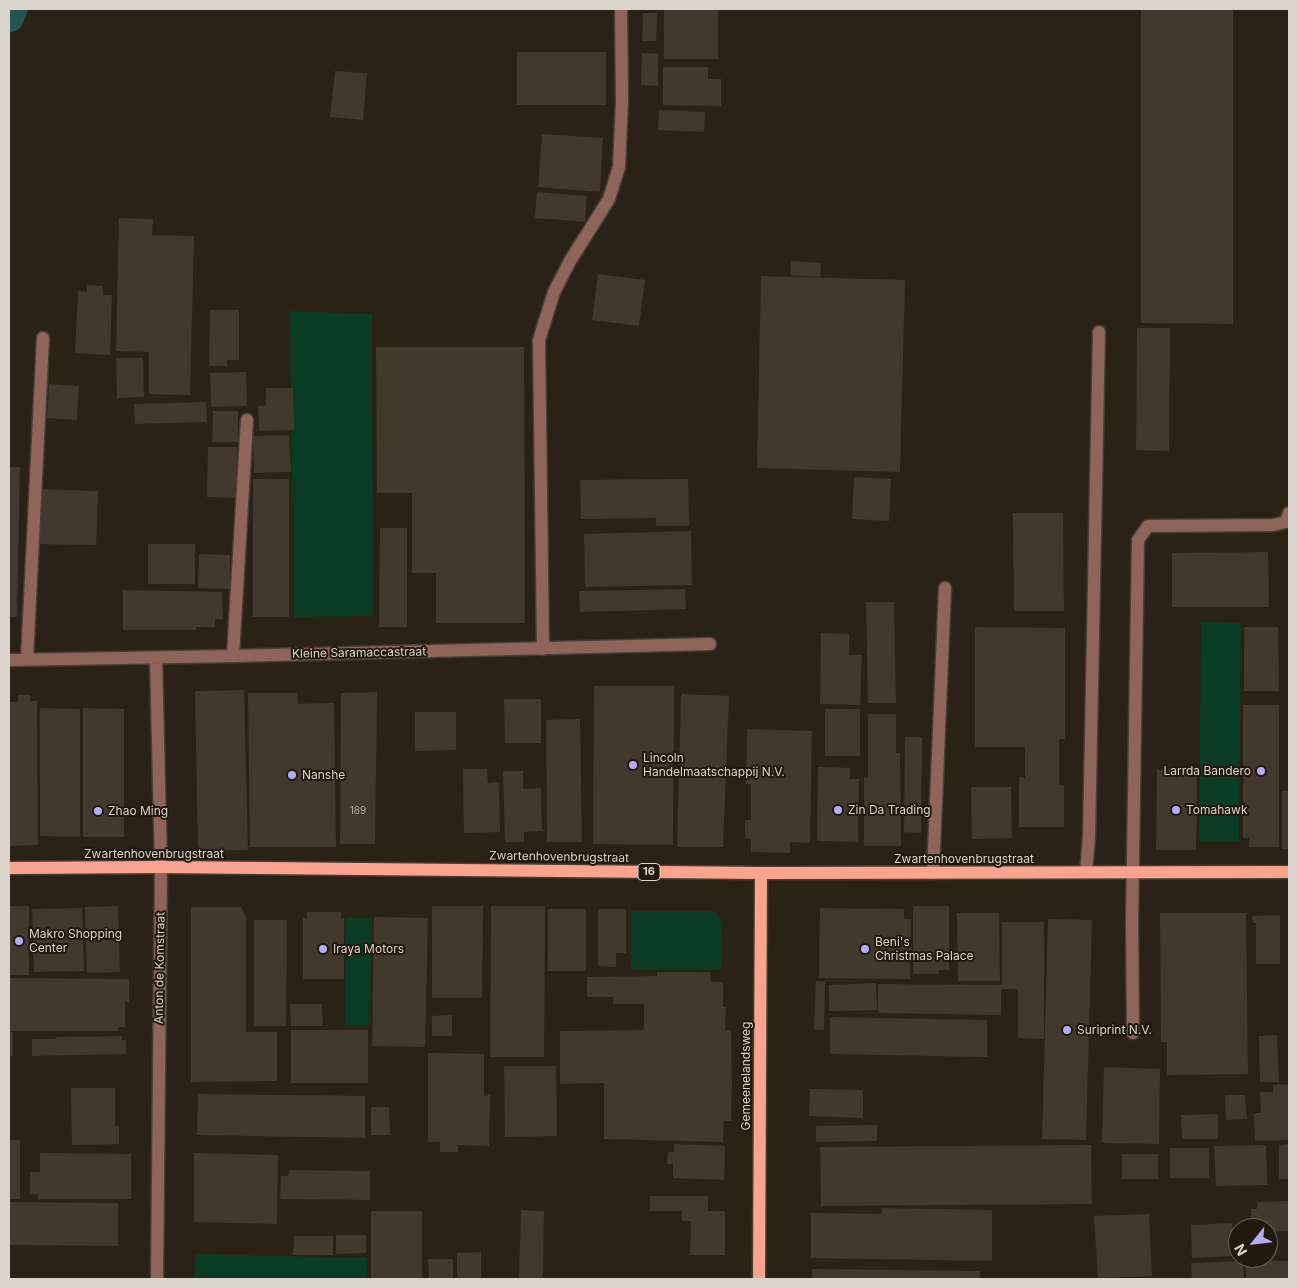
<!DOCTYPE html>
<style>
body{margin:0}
#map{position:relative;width:1298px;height:1288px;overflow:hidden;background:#2b2217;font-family:Inter,sans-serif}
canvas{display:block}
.frame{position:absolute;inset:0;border:10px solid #dad4cd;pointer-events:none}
.north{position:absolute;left:1228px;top:1218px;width:50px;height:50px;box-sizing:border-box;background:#22190e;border:1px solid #6c645a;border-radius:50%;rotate:241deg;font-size:14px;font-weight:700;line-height:20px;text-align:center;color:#dad4cd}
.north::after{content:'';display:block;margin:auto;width:18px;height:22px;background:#b4acf9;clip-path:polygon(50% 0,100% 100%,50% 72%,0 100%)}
</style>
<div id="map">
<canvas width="1298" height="1288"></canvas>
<div class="frame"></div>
<div class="north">N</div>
</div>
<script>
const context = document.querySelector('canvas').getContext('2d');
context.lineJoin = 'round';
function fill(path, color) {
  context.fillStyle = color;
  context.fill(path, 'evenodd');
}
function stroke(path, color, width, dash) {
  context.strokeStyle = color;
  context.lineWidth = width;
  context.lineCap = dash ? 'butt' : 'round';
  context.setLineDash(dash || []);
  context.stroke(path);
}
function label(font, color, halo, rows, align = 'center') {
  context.font = font + ' Inter,sans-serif';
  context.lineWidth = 4;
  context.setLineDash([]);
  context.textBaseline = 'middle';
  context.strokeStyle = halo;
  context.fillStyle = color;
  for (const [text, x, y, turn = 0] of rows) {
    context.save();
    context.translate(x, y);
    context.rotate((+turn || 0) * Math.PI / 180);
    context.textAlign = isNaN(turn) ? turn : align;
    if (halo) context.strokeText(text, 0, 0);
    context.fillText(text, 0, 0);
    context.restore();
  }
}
fill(new Path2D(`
 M290 311 372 314 373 616 294 617Z
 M1201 622 1241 623 1239 841H1199Z
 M631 911H714C726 923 722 952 722 969L631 970Z
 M346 918H372L370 1026 345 1025Z
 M195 1254 367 1258V1279H195Z`), '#0a3b23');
stroke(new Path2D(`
 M9 18 13 9`), '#265455', 29);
fill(new Path2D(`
 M664 9H718V59H664Z
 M1141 9H1233V324L1141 323Z
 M643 13H657L656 41H642Z
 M517 52H606V105H517Z
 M642 53 658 54V86L641 85Z
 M663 67H708V79H721V106L663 105Z
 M335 71 367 73 363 120 330 117Z
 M659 110 705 112 704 132 658 130Z
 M542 134 603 138 600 192 538 187Z
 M537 192 587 196 585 222 535 218Z
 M119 218 153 219 152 235 194 236 190 395 149 394V352L116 351Z
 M791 261 821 263 820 277 790 275Z
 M598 274 645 280 639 326 592 320Z
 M761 276 905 280 900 472 757 468Z
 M87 285 103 286V295H112L110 355 75 353 78 291 87 292Z
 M210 310H239V360H227V366H209Z
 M1137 328H1170L1169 451 1136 450Z
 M376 347H524L525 623H436V573H412V493H377Z
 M116 358H143L144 397 117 398Z
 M246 372 247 406 211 407 210 373Z
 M49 384 79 386 77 420 47 418Z
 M266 388H293L294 430 259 431 258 406 266 405Z
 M206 402 207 422 135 424 134 404Z
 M213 411H238V442H212Z
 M289 435 291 472 254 473 253 436Z
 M208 447H237L236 498 207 497Z
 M9 467H20L17 617H9Z
 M854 477 891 479 889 521 852 519Z
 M253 479H289V617H253Z
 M688 479 689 526H656V518L581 519 580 480Z
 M40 489 98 491 96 545 39 544Z
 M1013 513H1063L1064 611H1014Z
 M380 528H407V627H379Z
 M691 531 692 585 585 587 584 534Z
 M148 544H195V584H148Z
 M1268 552 1269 607H1172V553Z
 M199 554 230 555V589L198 588Z
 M685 589 686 609 580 612 579 591Z
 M123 590 222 592 223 619H215V627H196V630H123Z
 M866 602H894L896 703H868Z
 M975 627 1065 628V739H1059V784L1064 785V827H1019V777L1025 778V747H975Z
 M1244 627H1278L1279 691H1244Z
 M821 633 849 634V655H862L860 705 820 704Z
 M594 686H674L673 845 593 844Z
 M244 690 248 850 198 851 195 691Z
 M377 692 375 844H340L341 693Z
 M248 693H297L298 704 334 703 336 847H250Z
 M681 694 729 696 723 847H677Z
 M18 695H30V701H37L38 845 10 846 9 702H18Z
 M504 699H541V743H505Z
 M1243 705H1279V847H1249V838H1243Z
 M40 708 80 709V837L40 836Z
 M83 708 124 709V837H83Z
 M825 709H860V756H825Z
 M415 712H456V750L415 751Z
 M868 714H896V753H900L901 846H864V777L868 778Z
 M580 719 582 842H547L546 720Z
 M747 729 812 731 810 843 790 842V853L751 852V839L745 838V820H751V784H746Z
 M905 737H922L921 833 904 832Z
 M818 767 850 768V779H859L858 842 817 841Z
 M463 769H487L488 783 499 782 500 832 464 833Z
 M1157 770 1197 771 1196 850H1156Z
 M503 771H523V789L541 788 542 831 524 832V842H505Z
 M971 787H1011L1012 838 972 839Z
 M1282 791H1289V849H1282Z
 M9 906H29V975H9Z
 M118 906 120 972 87 973 85 907Z
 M432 906H483L482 998H432Z
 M491 906H545L544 1057H490Z
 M913 906H949V970H939V974H913Z
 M191 907H241L246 917V1032H277V1081L191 1082Z
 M82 908 84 971 34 972 32 909Z
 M820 908 904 909V919H911L910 979 819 978Z
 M548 909H586V971H548Z
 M598 909H626V953H616V967L598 966Z
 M307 912H341V918H344V979H303V918H307Z
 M957 913H999L1000 981H958Z
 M1160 913H1246L1248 1074 1167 1075V1042H1161Z
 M1280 915V964H1256V923H1253L1252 916Z
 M374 917 428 918 425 1047 372 1046Z
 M1048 919 1092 920 1086 1140 1042 1139Z
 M254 920H287L286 1026H254Z
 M1002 922H1044V1039L1018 1038V989H1001V1015L878 1013V984L1002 985Z
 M657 972H710L711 982H723V1007H726L725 1030H731L732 1083 731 1121H724L723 1142 604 1139V1083L560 1084V1031L644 1030V1004H613V997H587V977L657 976Z
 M9 978 129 979V1002H125V1027H118L119 1031H9Z
 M816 981 825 982 824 1030H814Z
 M876 983 877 1010 829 1011V985Z
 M290 1004H322L323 1026H291Z
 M452 1015V1036H432V1016Z
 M830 1017 987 1020V1057L830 1054Z
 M291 1030H368V1083H291Z
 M9 1032H13V1056H9Z
 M1277 1035 1279 1082H1260L1259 1036Z
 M122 1036V1040H126V1054L32 1056V1039H55L56 1037Z
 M428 1053 484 1054V1096L490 1095 489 1146 458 1145V1152H440V1142H428Z
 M504 1066H556L557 1136 505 1137Z
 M1104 1067 1160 1069 1159 1144 1102 1143Z
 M1289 1084V1140L1255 1141 1254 1113H1261L1260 1092H1273V1085Z
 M71 1088H115V1126H119V1144L72 1145Z
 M810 1089 863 1090V1118L809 1116Z
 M198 1094 365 1096V1138L197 1135Z
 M1225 1095H1245L1247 1119 1226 1120Z
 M371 1107H389L390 1135H371Z
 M1218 1114V1139H1182L1181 1115Z
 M877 1125V1141L816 1142V1126Z
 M9 1140H20V1199H9Z
 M674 1144 725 1146 724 1180 673 1178V1164H667L668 1152H674Z
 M1289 1144V1179H1279V1145Z
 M1091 1145 1092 1204 821 1206 820 1147Z
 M1266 1145 1267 1185 1216 1186 1214 1146Z
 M1170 1148H1209V1178H1170Z
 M40 1153 131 1154V1199H38V1194H30V1172H40Z
 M194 1153 278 1155 277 1224 194 1222Z
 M1122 1154H1158V1179H1122Z
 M289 1170 370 1171V1200L280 1199 281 1176H288Z
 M650 1196H708V1211H725V1255H690L691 1221H682V1211H650Z
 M1289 1201V1231L1268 1232V1228H1251V1209H1257V1202Z
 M9 1202 118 1203V1246L9 1245Z
 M882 1208 992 1210V1261L811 1258V1213L881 1214Z
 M521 1210 544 1211 543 1279H519Z
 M371 1211H422V1279H371Z
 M1149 1214 1152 1276 1098 1278 1094 1216Z
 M1232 1223 1233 1256 1192 1258 1191 1225Z
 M336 1235H366V1253L336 1254Z
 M294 1236H333V1255H293Z
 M481 1252V1279H457V1253Z
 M428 1259H453V1279H429Z
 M1243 1261 1244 1279H1192L1191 1263Z
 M1246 1261H1289V1279H1246Z
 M812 1269 980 1271V1279H812Z`), '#43382d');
const minor = new Path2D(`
 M543 649 539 340 554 292 570 261 609 199 619 167 622 101 621 9
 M233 656 247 420
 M156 658 161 867 157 1279
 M27 659 43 338
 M9 660 233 656 710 644
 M1086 872 1089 837 1099 332
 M933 873 945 588
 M1133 1033 1132 921 1138 540 1148 526 1273 525 1286 522 1289 513`);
const major = new Path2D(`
 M9 868 161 867 761 873 1289 872
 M759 1279 761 873`);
stroke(minor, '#473e34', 15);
stroke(major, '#473e34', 15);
stroke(minor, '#8e645b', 12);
stroke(major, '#faa490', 12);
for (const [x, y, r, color] of [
 [633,765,5,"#b4acf9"],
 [1261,771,5,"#b4acf9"],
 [292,775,5,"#b4acf9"],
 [838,810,5,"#b4acf9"],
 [1176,810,5,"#b4acf9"],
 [98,811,5,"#b4acf9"],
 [19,941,5,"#b4acf9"],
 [323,949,5,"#b4acf9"],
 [865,949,5,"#b4acf9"],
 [1067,1030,5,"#b4acf9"]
]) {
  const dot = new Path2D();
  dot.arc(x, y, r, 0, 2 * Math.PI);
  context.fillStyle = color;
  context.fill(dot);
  stroke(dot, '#22190e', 2);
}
label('10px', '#b4ada5', null, [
 ["189",358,811]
]);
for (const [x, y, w] of [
 [649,872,22]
]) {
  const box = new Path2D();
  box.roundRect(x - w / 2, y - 8.5, w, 17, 4);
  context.fillStyle = '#22190e';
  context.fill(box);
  stroke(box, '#dad4cd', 1);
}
label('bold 11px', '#dad4cd', null, [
 ["16",649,872]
]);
label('12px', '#dad4cd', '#22190e', [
 ["Kleine Saramaccastraat",359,653,-1],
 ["Zwartenhovenbrugstraat",154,854],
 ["Zwartenhovenbrugstraat",559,857,1],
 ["Zwartenhovenbrugstraat",964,859],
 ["Anton de Komstraat",160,968,-89],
 ["Gemeenelandsweg",746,1076,-90]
]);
label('12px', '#dad4cd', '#22190e', [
 ["Lincoln",643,758],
 ["Handelmaatschappij N.V.",643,772],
 ["Larrda Bandero",1251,771,"right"],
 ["Nanshe",302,775],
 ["Zin Da Trading",848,810],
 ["Tomahawk",1186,810],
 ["Zhao Ming",108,811],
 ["Makro Shopping",29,934],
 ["Center",29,948],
 ["Beni's",875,942],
 ["Christmas Palace",875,956],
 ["Iraya Motors",333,949],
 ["Suriprint N.V.",1077,1030]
], 'left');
</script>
